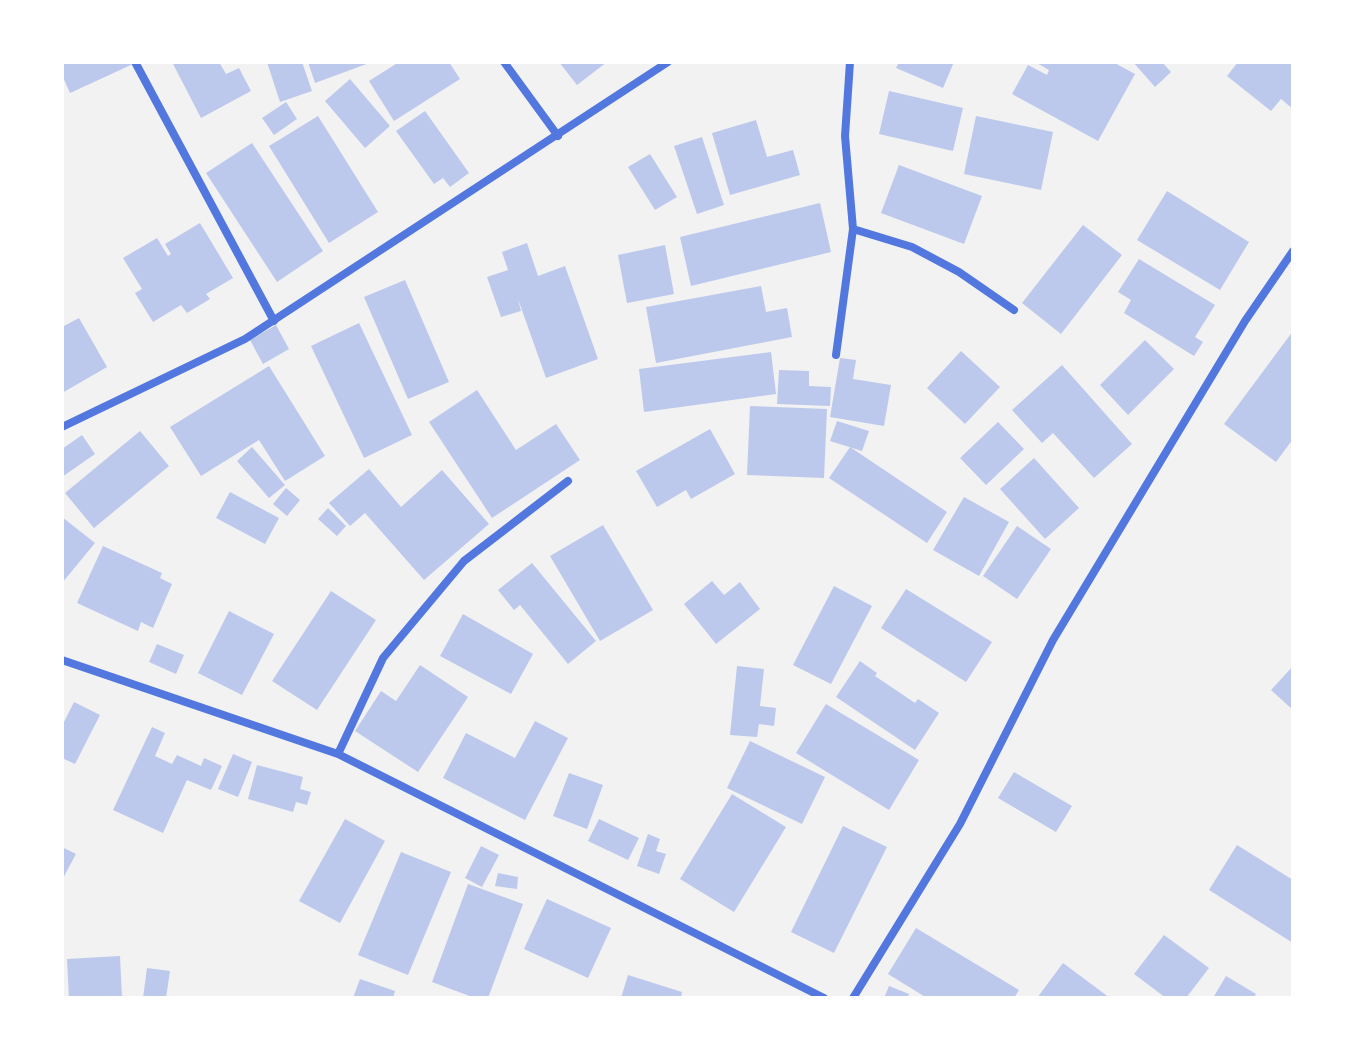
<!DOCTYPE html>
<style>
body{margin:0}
#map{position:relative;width:1355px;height:1060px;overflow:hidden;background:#f2f2f2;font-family:"Crimson Pro",serif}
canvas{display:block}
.frame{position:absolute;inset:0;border:64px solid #fff;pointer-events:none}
</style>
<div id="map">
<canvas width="1355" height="1060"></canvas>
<div class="frame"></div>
</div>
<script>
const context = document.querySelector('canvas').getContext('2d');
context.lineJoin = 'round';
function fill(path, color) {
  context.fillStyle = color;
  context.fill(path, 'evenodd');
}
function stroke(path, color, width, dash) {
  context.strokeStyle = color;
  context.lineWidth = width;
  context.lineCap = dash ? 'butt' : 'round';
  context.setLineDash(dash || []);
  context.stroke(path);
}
fill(new Path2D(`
 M62 62H130L131 65 70 93 62 75Z
 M172 62H219L226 74 239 68 251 91 201 118Z
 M267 62H302L312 91 280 102Z
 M308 62H372L315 83Z
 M399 62H449L460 79 394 121 369 81Z
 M559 62H607L577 85Z
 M899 62H954L943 88 896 68Z
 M1035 62H1113L1135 74 1098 141 1012 94 1028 65 1047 75 1049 70Z
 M1133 62H1162L1171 72 1155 87Z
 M1238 62H1293V109L1281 99 1271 111 1227 76Z
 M350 79 390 126 365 148 325 101Z
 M889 91 963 108 953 151 879 134Z
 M286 102 297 119 274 135 262 118Z
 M425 111 469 173 450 187 443 178 434 184 396 131Z
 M318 116 378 212 329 243 269 146Z
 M976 116 1053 132 1041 190 964 174Z
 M756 120 767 157 793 150 800 175 730 195 712 133Z
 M702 137 724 205 697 214 674 146Z
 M252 143 323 251 277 282 206 173Z
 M650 154 677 197 655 210 628 167Z
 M899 165 982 196 964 244 881 213Z
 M1167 191 1249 242 1220 290 1137 240Z
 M820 203 831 252 691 286 680 237Z
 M200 223 233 278 206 294 210 299 187 313 181 305 153 322 135 293 142 289 123 258 157 238 168 256 171 254 165 244Z
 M1083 225 1122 255 1061 334 1022 303Z
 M527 243 538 276 565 266 598 359 546 378 518 299 521 311 501 317 487 277 508 270 502 252Z
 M665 245 674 294 627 303 618 255Z
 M1139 259 1215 305 1195 337 1203 342 1194 356 1124 313 1131 300 1118 292Z
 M405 280 449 382 408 399 364 297Z
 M761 286 766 312 787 308 792 337 656 363 646 307Z
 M79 318 107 367 62 393V327Z
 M359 323 412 435 364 458 311 346Z
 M276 325 289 349 263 364 250 340Z
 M1293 331V439L1276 462 1224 424Z
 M1145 340 1174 369 1128 415 1100 385Z
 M961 351 1000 387 965 424 927 388Z
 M771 352 776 394 644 412 639 369Z
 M840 358 856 360 853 379 891 385 884 426 830 417Z
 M1062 365 1132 444 1094 478 1053 433 1042 443 1012 410Z
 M269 366 325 456 285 481 259 440 201 476 170 427Z
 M779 370 809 371V386L831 387 830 406 777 404Z
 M477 390 516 450 556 424 580 460 492 518 429 422Z
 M750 406 827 409 824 478 747 475Z
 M837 421 869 431 862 451 830 441Z
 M998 422 1024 449 986 485 960 458Z
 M710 429 735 474 691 499 686 490 657 507 636 471Z
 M140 431 169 466 94 528 65 493Z
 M82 435 95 454 62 477V449Z
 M252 447 285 485 269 498 237 461Z
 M850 447 947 512 927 543 829 478Z
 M1034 458 1079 508 1045 539 1000 489Z
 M369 469 401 507 442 470 489 524 424 580 365 513 350 526 329 503Z
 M286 488 300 500 287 516 273 504Z
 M230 492 279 518 265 544 216 518Z
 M964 497 1009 522 979 576 933 550Z
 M328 508 346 526 337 536 318 519Z
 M62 517 95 543 62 583Z
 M603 525 653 610 600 641 550 556Z
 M1017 526 1051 549 1017 599 983 576Z
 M103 546 162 573 160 578 172 584 153 628 141 622 138 631 77 603Z
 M532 563 596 641 568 664 520 605 514 610 498 590Z
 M712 581 724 595 740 582 760 609 716 644 684 604Z
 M834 586 872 606 831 684 793 665Z
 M906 589 992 642 966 682 881 628Z
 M331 591 376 620 317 710 272 681Z
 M229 611 274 634 242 695 198 673Z
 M463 614 533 654 511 694 440 656Z
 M157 644 184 655 176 674 149 662Z
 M860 661 877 673 875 676 915 703 918 699 939 713 915 750 836 697Z
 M420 665 468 697 418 772 355 731 381 691 396 701Z
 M737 666 764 669 760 706 776 708 774 726 759 724 757 737 730 735Z
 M1293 666V710L1271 690Z
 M74 702 100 715 75 764 62 758V726Z
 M826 704 919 760 889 810 796 753Z
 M535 721 568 738 525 820 443 778 466 733 515 758Z
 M152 727 165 733 155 756 172 764 177 755 201 766 204 758 222 766 211 790 187 780 163 833 113 810Z
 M750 741 825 777 802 824 727 788Z
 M233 754 252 762 238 797 218 789Z
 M257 765 303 777 300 789 311 792 307 805 296 802 293 812 248 799Z
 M1014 772 1072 806 1056 832 998 798Z
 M569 773 603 785 587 829 553 816Z
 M732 794 786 827 734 912 680 879Z
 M345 819 385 841 340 923 299 901Z
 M599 819 639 838 628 860 588 841Z
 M843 826 887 847 834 953 791 932Z
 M648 834 660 839 656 851 666 854 659 874 637 866Z
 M1237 845 1293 880V943L1209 890Z
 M481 846 499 855 482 887 465 878Z
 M62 847 76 854 62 880Z
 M401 852 451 872 408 975 358 955Z
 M498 873 518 877 517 889 495 886Z
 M468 884 523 904 488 998H475L432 982Z
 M547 899 611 928 588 978 524 949Z
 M916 928 1019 990 1014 998H927L888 974Z
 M1164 935 1209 968 1186 998H1166L1134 974Z
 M120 956 122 998H69L67 959Z
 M1063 963 1110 998H1037Z
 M147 968 170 971 166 998H143Z
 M628 975 682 992 681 998H621Z
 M1226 976 1256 994 1253 998H1213Z
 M360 979 395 991 393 998H353Z
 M889 986 909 994 907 998H884Z`), '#bdc9ec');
stroke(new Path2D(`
 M135 62 274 321
 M504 62 558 136
 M850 62 845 136 853 229 912 247 959 272 1014 310
 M836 355 853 229
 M62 427 245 339 668 62
 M62 660 338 754 824 998
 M338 754 383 658 464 561 568 481
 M853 998 960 824 1053 640 1245 321 1293 251`), '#5277de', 8);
</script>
